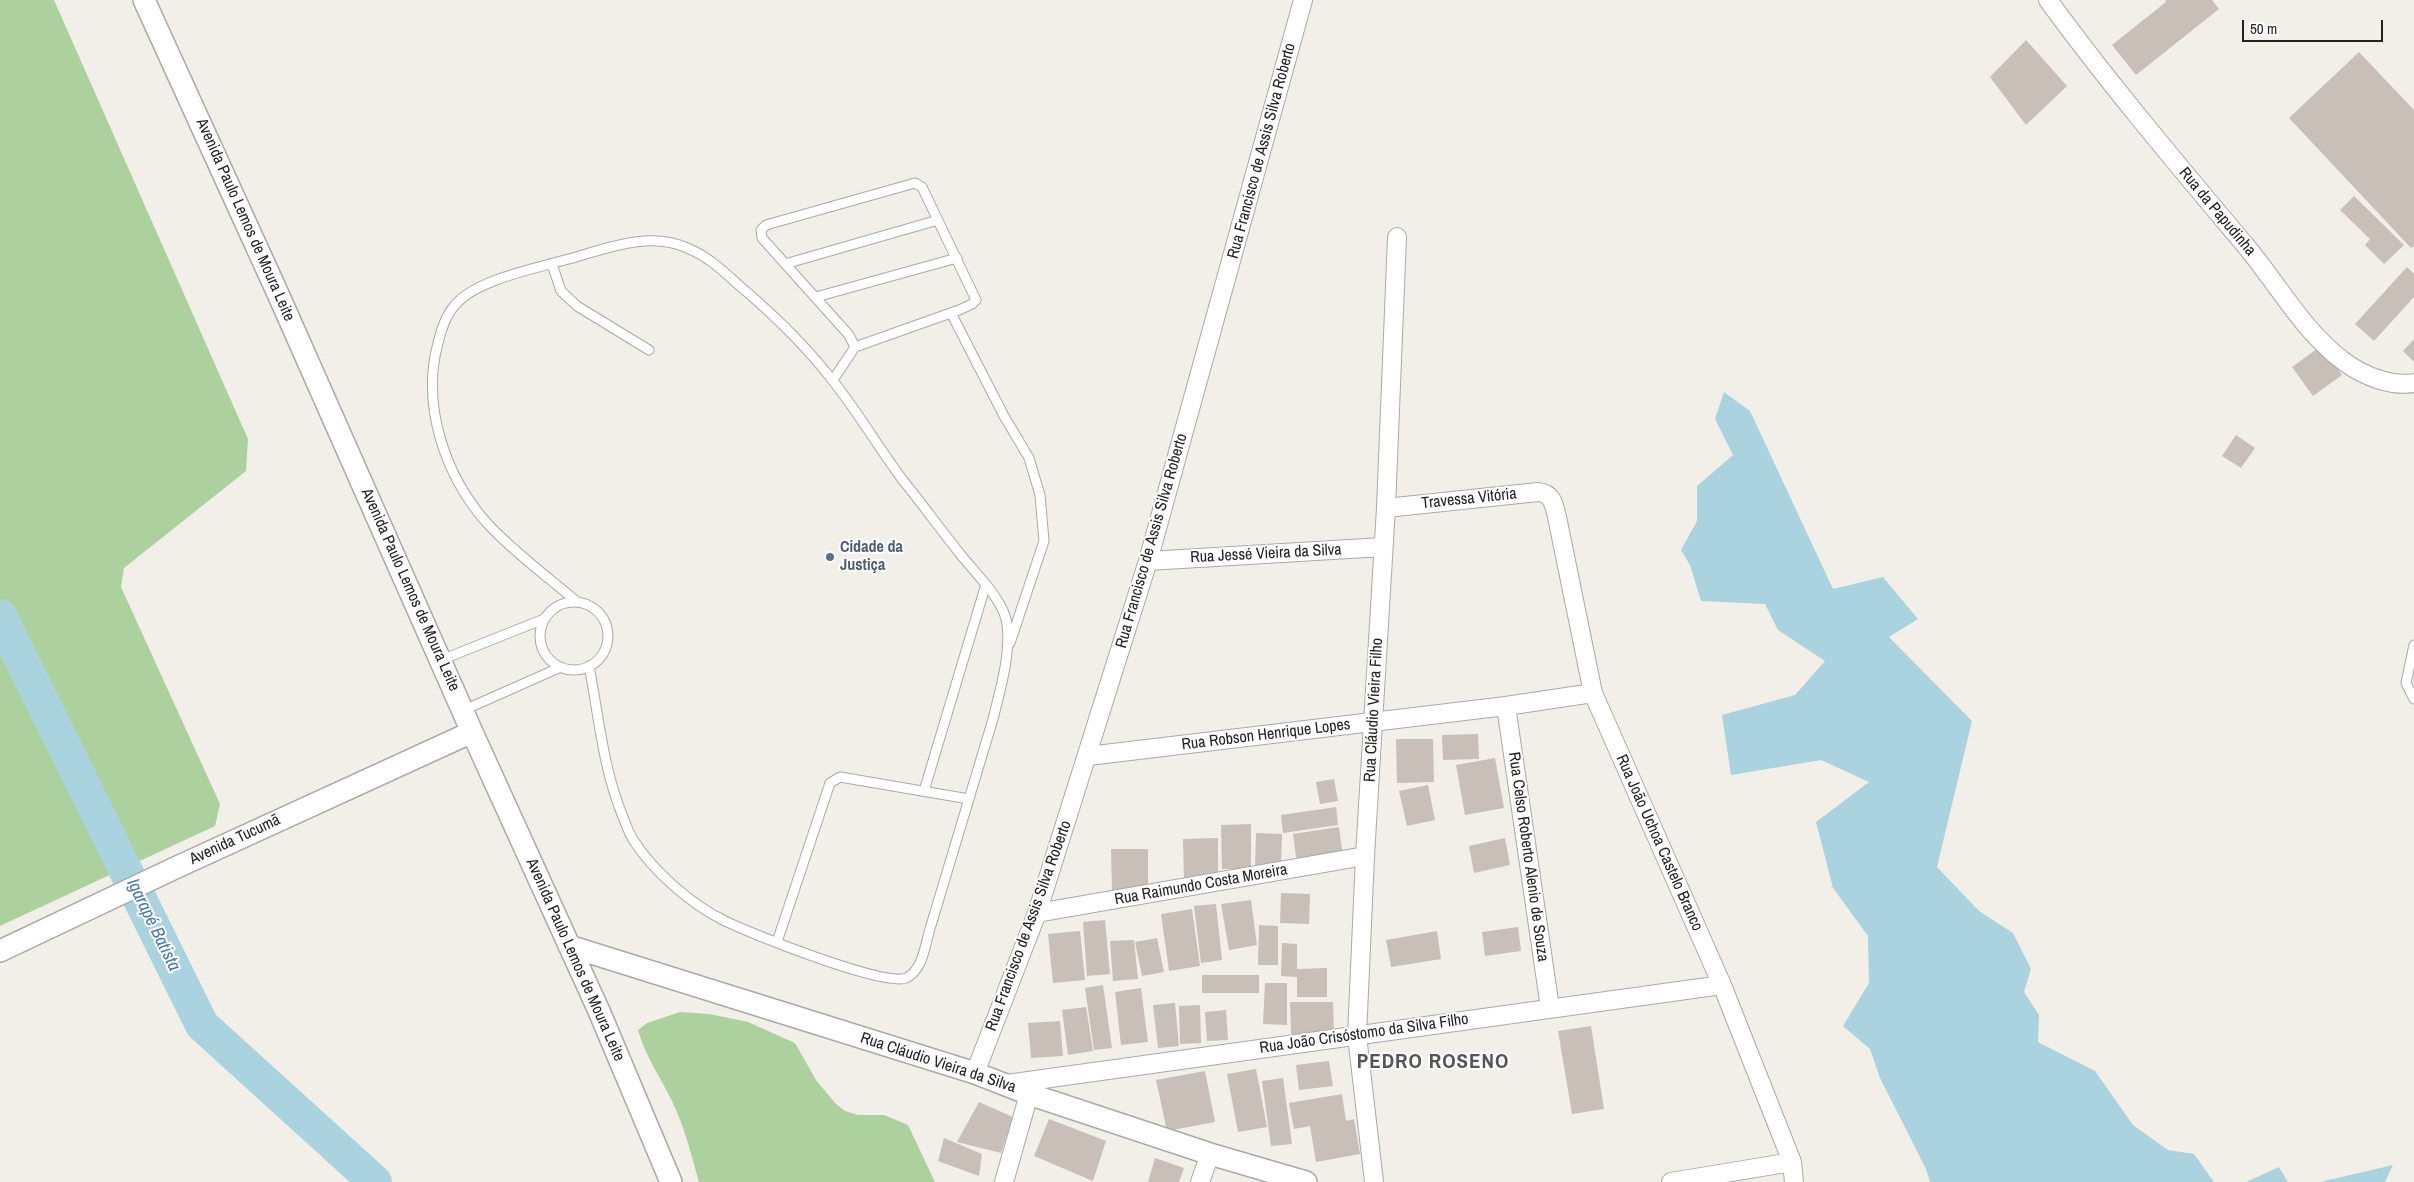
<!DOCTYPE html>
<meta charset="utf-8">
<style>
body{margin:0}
#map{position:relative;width:2414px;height:1182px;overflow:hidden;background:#f2efe9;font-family:"Archivo Narrow",sans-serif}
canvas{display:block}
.scale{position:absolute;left:2242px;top:20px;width:141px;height:22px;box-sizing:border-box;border:2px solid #222;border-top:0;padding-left:6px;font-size:15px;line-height:18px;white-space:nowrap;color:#222;-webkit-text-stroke:4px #fff;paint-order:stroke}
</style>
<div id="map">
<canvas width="2414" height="1182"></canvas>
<div class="scale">50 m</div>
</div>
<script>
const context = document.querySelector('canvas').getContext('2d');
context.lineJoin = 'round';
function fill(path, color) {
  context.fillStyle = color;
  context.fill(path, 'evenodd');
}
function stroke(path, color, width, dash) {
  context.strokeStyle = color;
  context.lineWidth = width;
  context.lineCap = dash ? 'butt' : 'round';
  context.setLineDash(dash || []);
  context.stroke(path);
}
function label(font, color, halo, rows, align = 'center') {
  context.font = font + ' "Archivo Narrow",sans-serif';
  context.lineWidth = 4;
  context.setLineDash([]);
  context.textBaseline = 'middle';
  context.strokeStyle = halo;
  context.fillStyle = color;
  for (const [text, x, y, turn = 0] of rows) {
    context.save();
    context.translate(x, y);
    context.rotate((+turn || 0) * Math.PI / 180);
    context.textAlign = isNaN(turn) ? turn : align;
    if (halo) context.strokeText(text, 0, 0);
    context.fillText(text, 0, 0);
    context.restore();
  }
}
fill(new Path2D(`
 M0 0H54L248 439 246 471 124 568 121 587 220 804 215 826 0 926Z
 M680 1012 709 1014 748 1022 795 1043 816 1080 836 1104 845 1111 858 1115H884L908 1125 935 1182H699C691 1154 684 1125 671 1099 659 1075 645 1055 638 1030L647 1023Z`), '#add19e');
fill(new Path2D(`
 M1724 392 1750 411 1833 589 1883 577 1918 619 1889 637 1972 721 1937 867 1979 911 2013 933 2031 969 2024 992 2039 1015 2038 1042 2095 1071 2133 1125 2168 1150 2194 1154 2214 1182H1930L1926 1169 1880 1078 1870 1049 1843 1026 1869 983 1868 936 1833 888 1816 822 1869 782 1821 760 1731 775 1722 715 1795 695 1825 661 1778 630 1765 604 1701 601 1690 565 1681 550 1697 521V486L1733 455 1715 419Z
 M2393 1165 2385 1182H2320Z
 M2279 1167 2288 1182H2246Z`), '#aad3df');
stroke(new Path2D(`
 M0 616 202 1025 375 1182`), '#aad3df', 34);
fill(new Path2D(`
 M2165 0H2212L2219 9 2136 75 2112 45 2166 2Z
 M2026 40 2067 86 2026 125 1990 77Z
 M2359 52 2414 110V246L2411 248 2289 118Z
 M2354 196 2404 245 2384 264 2365 245 2370 239 2340 210Z
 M2407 267 2414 274V297L2374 341 2355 324Z
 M2414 339V362L2403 351Z
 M2321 346 2342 375 2313 396 2292 367Z
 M2236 435 2255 448 2241 468 2222 456Z
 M1478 734 1479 759 1443 760 1442 735Z
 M1396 739H1433L1434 782 1397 783Z
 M1495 758 1504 808 1465 815 1456 765Z
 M1334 779 1338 801 1320 804 1316 782Z
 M1428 785 1435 820 1407 826 1399 791Z
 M1336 807 1338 825 1283 833 1281 815Z
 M1251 824V869H1222L1221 825Z
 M1339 827 1343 857 1297 864 1293 834Z
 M1256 833 1282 834 1281 869H1255Z
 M1218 838V879H1184L1183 839Z
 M1505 838 1510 865 1474 873 1469 846Z
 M1111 849H1148V892L1112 893Z
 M1281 893 1310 894 1309 924 1280 923Z
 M1251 900 1257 945 1229 950 1221 904Z
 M1216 904 1222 960 1201 963 1194 906Z
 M1192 909 1200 966 1169 971 1161 914Z
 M1105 920 1110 974 1087 976 1083 922Z
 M1259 925 1278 926V965H1258Z
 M1518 927 1521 951 1485 956 1482 932Z
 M1080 931 1085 980 1053 983 1048 934Z
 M1437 931 1441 959 1391 967 1386 940Z
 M1157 938 1164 972 1142 976 1135 942Z
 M1134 940 1138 979 1113 981 1110 941Z
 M1282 943 1297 944V969L1327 968V997H1297V977L1281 976Z
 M1202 975H1259V993H1202Z
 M1265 983H1287V1025L1263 1024Z
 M1103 985 1112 1048 1094 1050 1085 988Z
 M1141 988 1148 1042 1121 1045 1115 992Z
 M1290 1002H1333L1334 1034H1291Z
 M1175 1003 1179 1046 1158 1048 1153 1005Z
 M1200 1005 1201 1043 1180 1044 1179 1006Z
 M1086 1007 1093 1051 1068 1055 1062 1010Z
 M1226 1010 1228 1040 1207 1041 1205 1012Z
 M1060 1021 1063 1056 1031 1058 1028 1023Z
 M1591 1026 1604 1109 1572 1114 1558 1031Z
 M1329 1061 1333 1086 1299 1090 1296 1065Z
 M1256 1069 1267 1127 1238 1132 1227 1074Z
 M1205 1071 1215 1122 1167 1131 1156 1080Z
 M1283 1078 1292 1144 1271 1146 1262 1081Z
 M1342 1094 1346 1121 1354 1119 1360 1154 1316 1162 1310 1126 1294 1129 1289 1103Z
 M979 1102 1013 1117 1001 1153 957 1142Z
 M1049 1119 1106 1141 1093 1181 1034 1156Z
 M944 1138 982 1154 979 1176 938 1161Z
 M1155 1158 1184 1168 1179 1182H1148Z`), '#c7bfb8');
const service = new Path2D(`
 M552 264 561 291 577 306 649 350
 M785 264 938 220
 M816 297 957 258
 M951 313 1004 416 1029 458 1040 495 1044 541 1010 643
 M833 380 855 347 849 335 762 238 761 230 766 225 915 183 922 187 976 300 972 304 959 310 855 347
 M576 601C549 578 510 549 486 522 445 475 421 405 438 343 441 330 445 316 455 305 476 280 533 269 565 260 603 250 648 230 687 248 708 256 724 272 741 287 774 315 806 346 833 381 858 412 878 447 902 479 922 504 941 530 961 555 976 574 1004 600 1007 624 1011 655 1000 690 993 719L929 932C925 947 922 971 906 978 884 987 749 933 723 920 691 904 654 872 634 841 629 834 626 824 623 817 603 769 599 717 589 666
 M540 636a34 34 0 1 1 68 0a34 34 0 1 1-68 0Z
 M2414 645 2406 683 2414 699
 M441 660 544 619
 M464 710 561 667
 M924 791 986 584
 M777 942 830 783 840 777 969 799`);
const minor = new Path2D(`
 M2048 0C2110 85 2178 165 2245 245 2278 284 2304 333 2346 363 2364 376 2392 387 2414 383
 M1386 508 1538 492C1552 493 1554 504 1557 517L1593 693 1722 985 1792 1162 1794 1182
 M1148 561 1383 547
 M1506 706 1550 1008
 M1088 756 1506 706 1593 693
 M1037 913 1365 856
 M975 1073 1037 913 1148 561 1303 0
 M1007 1084 1722 985
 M1004 1182 1029 1094
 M1200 1182 1210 1154
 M1374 1182 1357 1036 1365 856 1386 508 1397 237
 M1671 1182 1792 1162`);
const tertiary = new Path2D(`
 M144 0 279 296 472 732 599 1011 671 1182
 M569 946 975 1073 1029 1094 1210 1154 1306 1182
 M0 951 175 868 472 732`);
stroke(service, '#a9a9a9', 11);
stroke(minor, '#a9a9a9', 20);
stroke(tertiary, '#a9a9a9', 24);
stroke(service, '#fff', 9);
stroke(minor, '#fff', 18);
stroke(tertiary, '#fff', 21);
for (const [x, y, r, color] of [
 [830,557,5,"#5c6f8a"]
]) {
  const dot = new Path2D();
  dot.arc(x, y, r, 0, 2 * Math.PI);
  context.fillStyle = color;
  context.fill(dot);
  stroke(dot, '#fff', 2);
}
label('16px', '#222', '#fff', [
 ["Rua Francisco de Assis Silva Roberto",1262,151,-75],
 ["Rua da Papudinha",2217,212,50],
 ["Avenida Paulo Lemos de Moura Leite",245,220,66],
 ["Travessa Vitória",1469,499,-6],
 ["Rua Francisco de Assis Silva Roberto",1152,541,-74],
 ["Rua Jessé Vieira da Silva",1266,554,-3],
 ["Avenida Paulo Lemos de Moura Leite",410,590,66],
 ["Rua Cláudio Vieira Filho",1374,710,-87],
 ["Rua Robson Henrique Lopes",1266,735,-7],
 ["Avenida Tucumã",235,840,-25],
 ["Rua João Uchoa Castelo Branco",1659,843,66],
 ["Rua Celso Roberto Alenio de Souza",1528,857,82],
 ["Rua Raimundo Costa Moreira",1201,885,-10],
 ["Rua Francisco de Assis Silva Roberto",1029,926,-70],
 ["Avenida Paulo Lemos de Moura Leite",575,960,66],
 ["Rua João Crisóstomo da Silva Filho",1364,1034,-8],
 ["Rua Cláudio Vieira da Silva",938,1063,18]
]);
label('bold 16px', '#4e5e75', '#fff', [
 ["Cidade da",840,548],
 ["Justiça",840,566]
], 'left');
label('italic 18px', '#4a7aab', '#fff', [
 ["Igarapé Batista",153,925,64]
]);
context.letterSpacing = '1px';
label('bold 21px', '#555', '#fff', [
 ["PEDRO ROSENO",1433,1062]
]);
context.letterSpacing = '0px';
</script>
